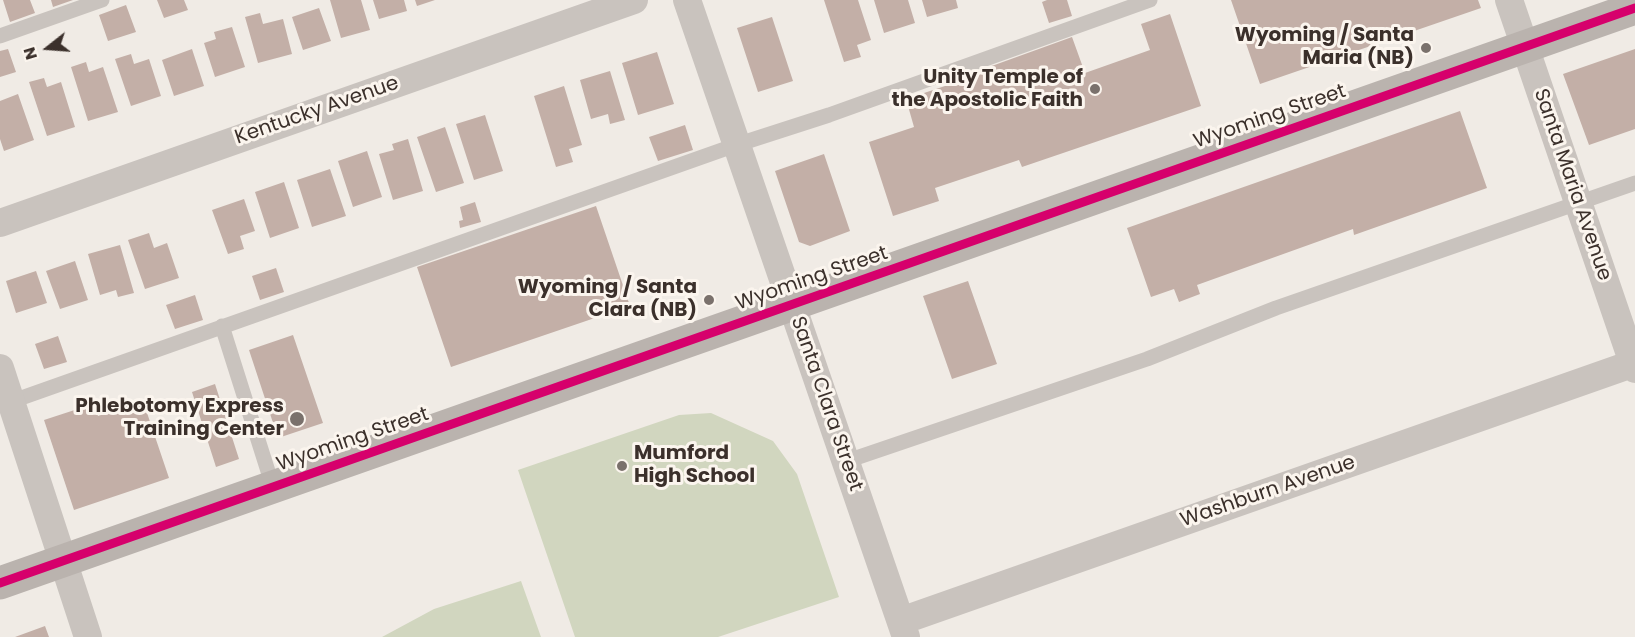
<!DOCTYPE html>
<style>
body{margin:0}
#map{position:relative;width:1635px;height:637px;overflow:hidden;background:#f0ebe5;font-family:Poppins,sans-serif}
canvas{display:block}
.north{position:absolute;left:18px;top:18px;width:60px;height:60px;-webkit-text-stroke:4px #fbf5ee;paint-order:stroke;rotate:253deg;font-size:16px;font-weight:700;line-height:24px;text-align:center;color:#3b302b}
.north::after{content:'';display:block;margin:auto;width:21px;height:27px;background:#3b302b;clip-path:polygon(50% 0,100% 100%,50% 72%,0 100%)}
</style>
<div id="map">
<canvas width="1635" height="637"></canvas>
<div class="north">N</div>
</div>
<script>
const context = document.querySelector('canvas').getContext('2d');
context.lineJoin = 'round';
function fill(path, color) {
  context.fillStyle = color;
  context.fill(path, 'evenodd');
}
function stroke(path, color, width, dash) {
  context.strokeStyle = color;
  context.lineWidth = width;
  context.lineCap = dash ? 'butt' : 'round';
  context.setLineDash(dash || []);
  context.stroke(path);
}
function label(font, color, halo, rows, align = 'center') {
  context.font = font + ' Poppins,sans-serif';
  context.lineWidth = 6;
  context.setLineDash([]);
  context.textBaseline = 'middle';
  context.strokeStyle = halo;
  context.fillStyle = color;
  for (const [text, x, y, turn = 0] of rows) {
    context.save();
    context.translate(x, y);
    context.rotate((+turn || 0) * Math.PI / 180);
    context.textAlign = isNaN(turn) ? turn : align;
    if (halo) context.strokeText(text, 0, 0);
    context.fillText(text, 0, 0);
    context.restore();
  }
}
fill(new Path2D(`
 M711 413 773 441 797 474 839 597 718 637H575L518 470 679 415Z
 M521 581 541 637H382L434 609Z`), '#d1d6bf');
fill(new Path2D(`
 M3 0H30L35 13 10 22Z
 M51 0H73L53 7Z
 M157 0H184L188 10 164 18Z
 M330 0H361L370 30 341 38Z
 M373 0H404L407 11 379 19Z
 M415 0H435L417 6Z
 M824 0H858L871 40 857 45 861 57 844 62Z
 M874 0H908L915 23 884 33Z
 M922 0H956L958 8 927 17Z
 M1047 0H1067L1072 16 1049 23 1042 2Z
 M1231 0H1478L1481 8 1260 84Z
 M126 5 136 32 108 41 99 15Z
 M319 8 331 41 303 50 292 17Z
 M260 13 263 24 283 19 292 54 258 63 245 17Z
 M1170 14 1201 106 1022 167 1019 160 935 188 939 201 893 216 869 142 914 127 906 99 990 71 989 67 1072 37 1085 73 1150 50 1141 24Z
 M772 17 793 81 758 92 737 28Z
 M232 27 245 67 215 77 204 43 216 39 214 32Z
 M8 49 16 72 0 77V51Z
 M192 49 204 86 174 96 162 60Z
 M1635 49V129L1589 145 1563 74Z
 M657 52 674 104 638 115 622 63Z
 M131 54 134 64 149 59 161 96 131 106 115 59Z
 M86 62 89 72 103 67 118 112 88 121 71 67Z
 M610 71 625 120 610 124 608 114 591 119 580 80Z
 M44 78 47 87 61 82 75 127 47 136 29 82Z
 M564 86 582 145 569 149 573 162 556 167 534 96Z
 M18 94 34 140 4 151 0 139V101Z
 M1460 111 1487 188 1354 235 1353 229 1197 285 1200 294 1179 302 1174 289 1151 297 1127 228Z
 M485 115 503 171 474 180 456 124Z
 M685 125 693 150 658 161 649 137Z
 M445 127 464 183 436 192 417 137Z
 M408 139 423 191 393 200 379 154 394 150 392 144Z
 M367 151 382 197 353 207 338 161Z
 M824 154 850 231 810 246 799 242 775 171Z
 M330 169 346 216 312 227 297 180Z
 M284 182 299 228 270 238 255 192Z
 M244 199 255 231 240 236 244 249 228 254 212 210Z
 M475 202 481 222 460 228 459 221 463 220 460 207Z
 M596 206 630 306 451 367 417 267Z
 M149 233 154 248 167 243 179 278 145 289 128 240Z
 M120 245 134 293 118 297 116 290 100 295 88 254Z
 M75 261 88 300 60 309 46 271Z
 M276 268 284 292 260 300 252 276Z
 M36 271 47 303 16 313 6 281Z
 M968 281 997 364 952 379 923 296Z
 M195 295 203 320 175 329 166 305Z
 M293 335 323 423 278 438 249 350Z
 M58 336 67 362 44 369 35 344Z
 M215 384 239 459 216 467 192 392Z
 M143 401 169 478 74 510 44 420 93 404 98 416Z
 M45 626 49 637H15Z`), '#c3afa7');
stroke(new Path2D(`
 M0 36 102 0
 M222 326 273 487
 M7 403 736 145 829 115 1150 0
 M847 461 1147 359 1276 308 1635 183`), '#c9c3be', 15);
stroke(new Path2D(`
 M687 0 906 637
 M1509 0 1635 369
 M0 223 634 0
 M0 368 88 637
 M901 621 1635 363`), '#c9c3be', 28);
stroke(new Path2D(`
 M0 583 1635 8`), '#bab3ae', 33);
stroke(new Path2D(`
 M0 583 1635 8`), '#d6006c', 9);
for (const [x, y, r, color] of [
 [1426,48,6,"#7a716c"],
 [1095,89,6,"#7a716c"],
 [709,300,6,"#7a716c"],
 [297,419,8,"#7a716c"],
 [622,466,6,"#7a716c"]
]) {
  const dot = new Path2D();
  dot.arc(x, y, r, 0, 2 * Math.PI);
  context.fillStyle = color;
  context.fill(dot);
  stroke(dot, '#fbf5ee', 2);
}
label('bold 20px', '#3b302b', '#fbf5ee', [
 ["Wyoming / Santa",1414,36],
 ["Maria (NB)",1414,59],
 ["Unity Temple of",1083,78],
 ["the Apostolic Faith",1083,101],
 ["Wyoming / Santa",697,288],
 ["Clara (NB)",697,311],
 ["Phlebotomy Express",284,407],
 ["Training Center",284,430],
 ["Mumford",634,454,"left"],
 ["High School",634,477,"left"]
], 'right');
label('20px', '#3b302b', '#fbf5ee', [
 ["Kentucky Avenue",317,111,-19],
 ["Wyoming Street",1270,117,-19],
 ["Santa Maria Avenue",1572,185,71],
 ["Wyoming Street",812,279,-19],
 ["Santa Clara Street",826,404,71],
 ["Wyoming Street",353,440,-19],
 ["Washburn Avenue",1268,492,-19]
]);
</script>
